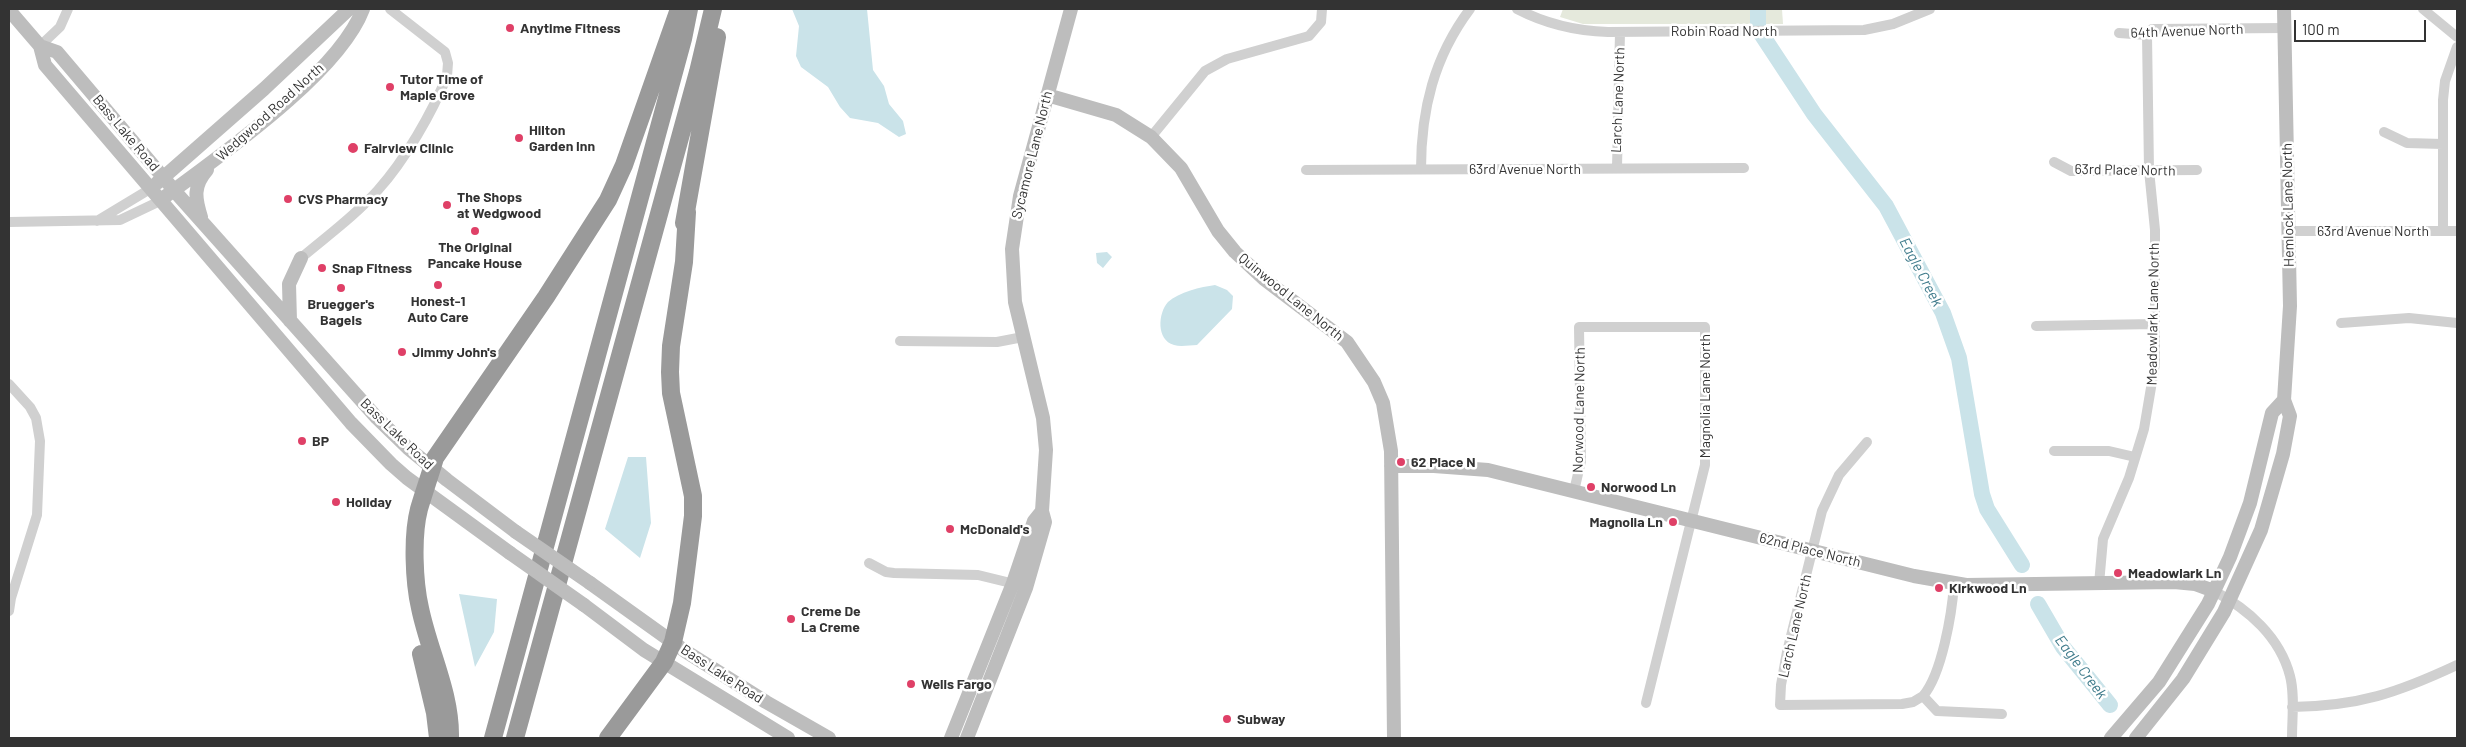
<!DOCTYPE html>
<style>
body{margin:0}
#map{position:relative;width:2466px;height:747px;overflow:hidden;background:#fff;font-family:Barlow,sans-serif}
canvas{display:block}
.frame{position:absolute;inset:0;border:10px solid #333;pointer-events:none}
.scale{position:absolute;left:2294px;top:20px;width:132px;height:22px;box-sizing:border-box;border:2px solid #333;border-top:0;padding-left:6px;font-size:15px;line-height:18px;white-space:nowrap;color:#333;-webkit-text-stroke:4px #fff;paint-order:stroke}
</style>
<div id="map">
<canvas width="2466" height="747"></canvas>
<div class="frame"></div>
<div class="scale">100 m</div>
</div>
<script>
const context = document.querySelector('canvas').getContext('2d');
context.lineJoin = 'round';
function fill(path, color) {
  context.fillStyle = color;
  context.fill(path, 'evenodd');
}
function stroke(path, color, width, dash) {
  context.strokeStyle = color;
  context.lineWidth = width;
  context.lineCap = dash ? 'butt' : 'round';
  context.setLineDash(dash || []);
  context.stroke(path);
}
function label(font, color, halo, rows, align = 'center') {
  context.font = font + ' Barlow,sans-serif';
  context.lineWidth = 5;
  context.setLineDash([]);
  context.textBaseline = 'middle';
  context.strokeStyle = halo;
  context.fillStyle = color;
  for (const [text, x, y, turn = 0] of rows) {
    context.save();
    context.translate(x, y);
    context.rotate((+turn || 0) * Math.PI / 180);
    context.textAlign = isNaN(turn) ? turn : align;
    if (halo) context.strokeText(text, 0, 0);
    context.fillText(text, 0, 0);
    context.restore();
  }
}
fill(new Path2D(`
 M1563 9H1782L1783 24H1583L1560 17Z`), '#e5e9dc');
fill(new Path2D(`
 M792 9H867L873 70 884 86 889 104 903 121 906 134 899 137 878 123 850 118 840 107 828 87 801 67 796 56 799 26Z
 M1107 252 1112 257 1103 268 1097 263 1096 253Z
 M1215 285 1227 290 1233 296 1232 309 1197 345C1190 345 1181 347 1174 345 1156 340 1158 313 1168 302 1179 292 1201 287 1215 285Z
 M628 457H646L651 523 640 558 605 529Z
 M459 594 497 599 494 632 475 667Z`), '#cae3e9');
stroke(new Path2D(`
 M1758 9V29L1814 114 1886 206 1943 313 1959 358 1982 494 1987 509 2022 565
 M2038 604 2063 647 2110 705`), '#cae3e9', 16);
stroke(new Path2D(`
 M1517 9C1546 24 1575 31 1608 32L1864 30 1893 24 1930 9
 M2423 9 2457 37
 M2119 33 2147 35 2152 29 2285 28
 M40 46 60 27 68 9
 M2384 132 2407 143 2443 144
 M1151 137 1205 71 1227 59 1309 36 1321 22 1322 9
 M2054 162 2071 171 2197 170
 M1617 168 1620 32
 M1421 169C1421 110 1434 57 1470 9
 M1306 170 1744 168
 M97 221 150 189
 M9 222 120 220 160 201
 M2289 231H2457
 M2443 231V100L2445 81 2457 47
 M301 258C327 236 356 215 378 190 405 160 432 113 447 76L448 63 445 52 390 9
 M2341 323 2409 318 2457 323
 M2036 326 2155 324
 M900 341 997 342 1023 337
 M9 384 30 407 36 418 40 441 37 515 11 598 9 611
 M1867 442 1839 475 1822 511 1787 652 1781 685 1780 705 1902 704 1913 702 1923 696 1937 711 2002 714
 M2054 451H2109L2135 457
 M1574 491 1581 461 1579 327H1705V465L1646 703
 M869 563 886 572 894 573 978 575 1019 585
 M2099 584 2103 539 2129 478 2144 429 2155 364V230L2149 170 2147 35
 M2214 591C2248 609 2280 637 2290 676 2295 695 2292 718 2292 738
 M1923 696C1942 674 1952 613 1954 584
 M2292 707C2359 706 2397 693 2457 665`), '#d0d0d0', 10);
stroke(new Path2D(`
 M9 10 40 46 45 65 351 423 391 464 407 478 510 553
 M40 46 57 52 179 196 377 418 408 448 447 480 516 532
 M1047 95 1116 115 1151 137 1181 168 1218 231 1235 252 1264 279 1347 342 1374 382 1383 403 1391 451 1394 738
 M157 183 264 89 349 9
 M166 196C222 154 339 73 363 9
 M201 217C195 198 193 186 207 170
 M290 321 289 284 301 258
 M1391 466H1434L1488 470 1914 576 1966 585 2174 582 2195 584 2214 591
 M590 583 685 651 766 702 829 738
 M584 605 644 650 788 738
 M951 738 1013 583 1034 521 1042 511
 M967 738 1026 588 1045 522 1042 511 1046 450 1043 418 1015 302 1012 249 1020 196 1071 9
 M2111 738 2159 682 2208 604 2230 557 2250 503 2272 413 2284 400
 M2136 738 2183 679 2224 612 2261 530 2283 454 2290 416 2284 400 2290 306 2284 9`), '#bdbdbd', 14);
stroke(new Path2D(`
 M684 223 717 37
 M421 654 435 713 438 738
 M450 738C451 693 429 652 420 608 414 582 412 536 419 509 424 492 430 475 435 458L546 297 608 200 624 165 679 9
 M493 738 683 39 689 9
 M515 738 698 72 713 9
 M608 738 664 662 673 642 682 603 693 516V496L671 393 670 372 671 346 684 262 687 212`), '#9a9a9a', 18);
stroke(new Path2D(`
 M516 532 590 583
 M510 553 584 605`), '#bdbdbd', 14);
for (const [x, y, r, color] of [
 [510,28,5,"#df4067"],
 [390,87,5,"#df4067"],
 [519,138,5,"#df4067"],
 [353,148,6,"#df4067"],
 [288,199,5,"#df4067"],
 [447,205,5,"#df4067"],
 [475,231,5,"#df4067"],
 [322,268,5,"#df4067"],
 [438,285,5,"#df4067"],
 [341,288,5,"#df4067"],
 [402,352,5,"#df4067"],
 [302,441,5,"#df4067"],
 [1401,462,5,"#df4067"],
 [1591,487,5,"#df4067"],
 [336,502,5,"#df4067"],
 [1673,522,5,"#df4067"],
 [950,529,5,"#df4067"],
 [2118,573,5,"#df4067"],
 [1939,588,5,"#df4067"],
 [791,619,5,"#df4067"],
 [911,684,5,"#df4067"],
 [1227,719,5,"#df4067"]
]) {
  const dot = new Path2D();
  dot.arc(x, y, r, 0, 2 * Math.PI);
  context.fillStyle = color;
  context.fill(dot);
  stroke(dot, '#fff', 2);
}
label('bold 14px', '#333', '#fff', [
 ["Anytime Fitness",520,28],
 ["Tutor Time of",400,79],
 ["Maple Grove",400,95],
 ["Hilton",529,130],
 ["Garden Inn",529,146],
 ["Fairview Clinic",364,148],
 ["The Shops",457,197],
 ["at Wedgwood",457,213],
 ["CVS Pharmacy",298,199],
 ["The Original",475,247,"center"],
 ["Pancake House",475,263,"center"],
 ["Snap Fitness",332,268],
 ["Honest-1",438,301,"center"],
 ["Auto Care",438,317,"center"],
 ["Bruegger's",341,304,"center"],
 ["Bagels",341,320,"center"],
 ["Jimmy John's",412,352],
 ["BP",312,441],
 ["62 Place N",1411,462],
 ["Norwood Ln",1601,487],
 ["Holiday",346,502],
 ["Magnolia Ln",1663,522,"right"],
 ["McDonald's",960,529],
 ["Meadowlark Ln",2128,573],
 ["Kirkwood Ln",1949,588],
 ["Creme De",801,611],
 ["La Creme",801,627],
 ["Wells Fargo",921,684],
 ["Subway",1237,719]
], 'left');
label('14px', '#333', '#fff', [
 ["Robin Road North",1724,31],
 ["64th Avenue North",2187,31,-2],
 ["Larch Lane North",1618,100,-88],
 ["Wedgwood Road North",270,112,-42],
 ["Bass Lake Road",126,133,50],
 ["Sycamore Lane North",1032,155,-76],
 ["63rd Avenue North",1525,169],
 ["63rd Place North",2125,170,1],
 ["Hemlock Lane North",2288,205,-91],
 ["63rd Avenue North",2373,231],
 ["Quinwood Lane North",1291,297,39],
 ["Meadowlark Lane North",2153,314,-89],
 ["Magnolia Lane North",1705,396,-90],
 ["Norwood Lane North",1579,410,-89],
 ["Bass Lake Road",397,434,44],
 ["62nd Place North",1810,550,14],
 ["Larch Lane North",1795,626,-77],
 ["Bass Lake Road",722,674,33]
]);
label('italic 15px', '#407c8c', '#fff', [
 ["Eagle Creek",1921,272,62],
 ["Eagle Creek",2081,667,53]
]);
</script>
